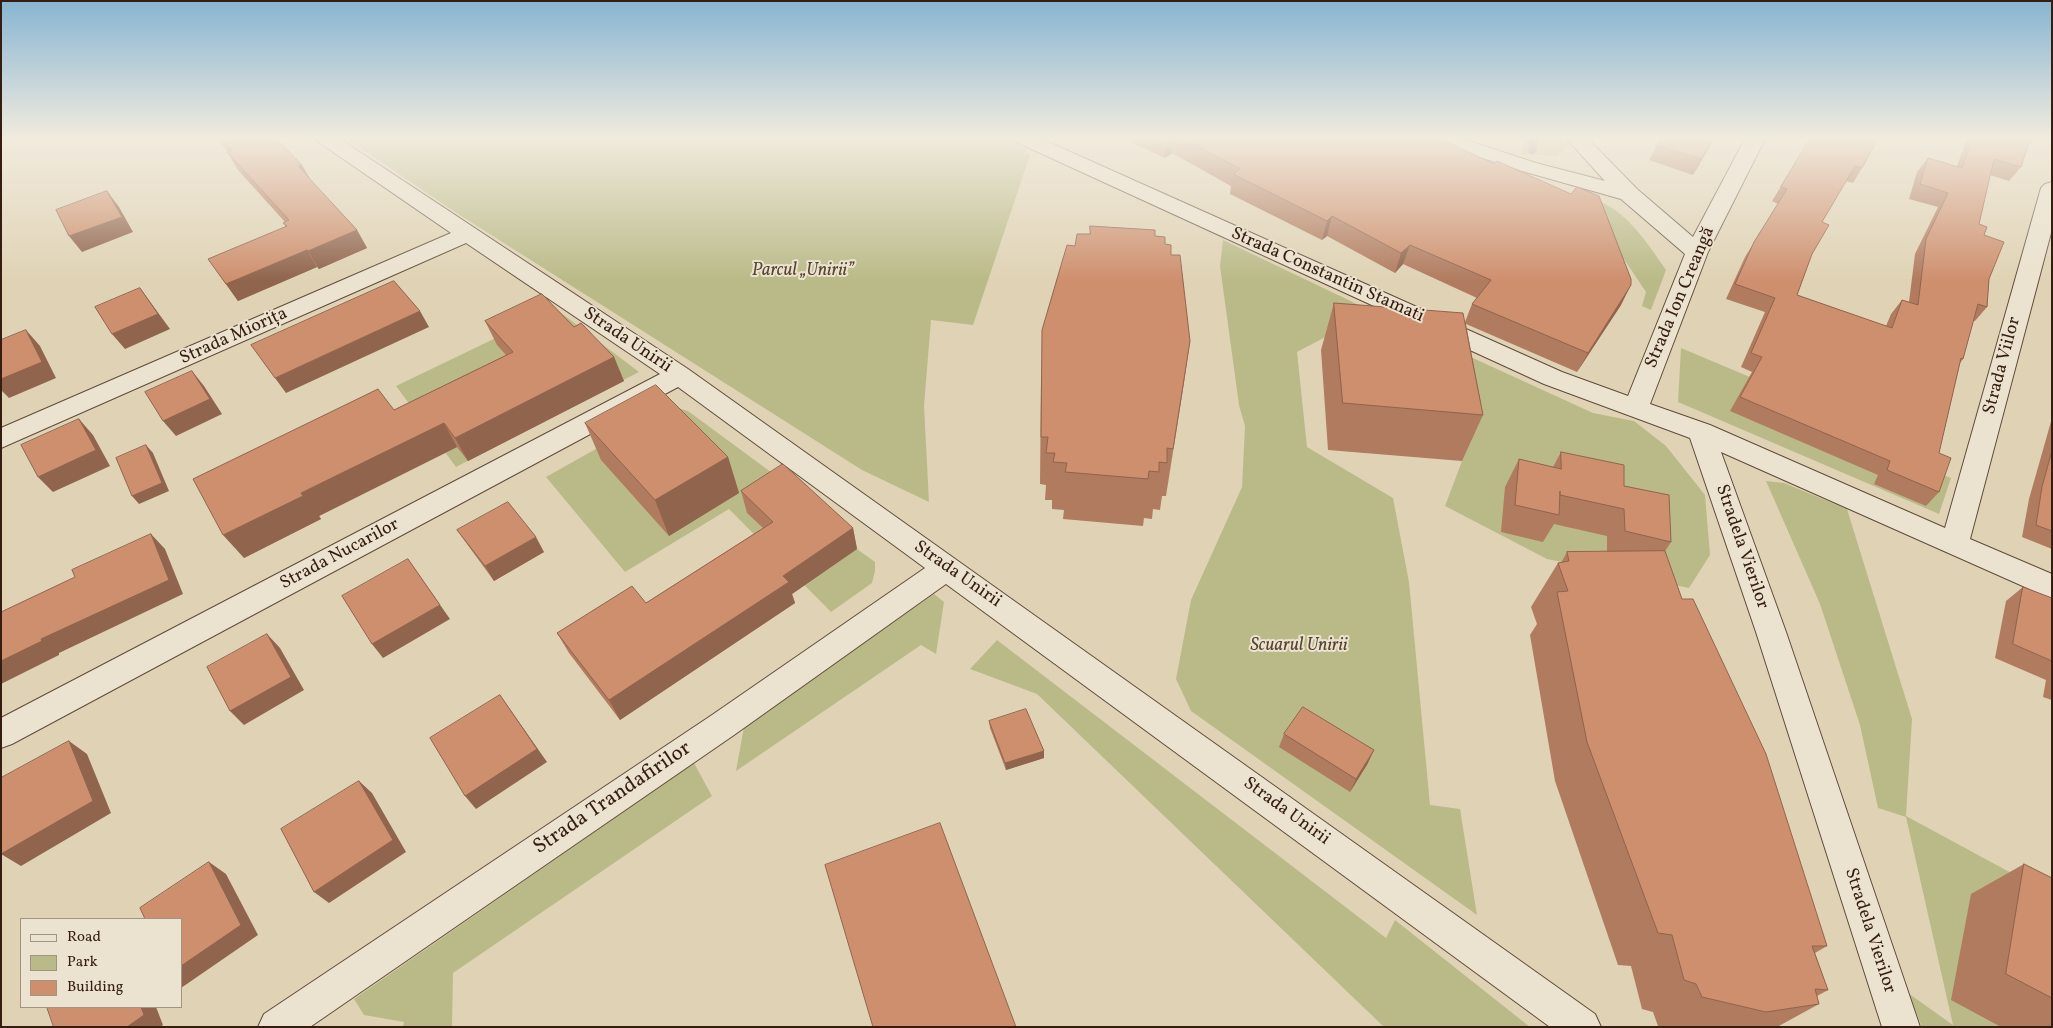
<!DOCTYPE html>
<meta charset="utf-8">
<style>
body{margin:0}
#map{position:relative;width:2053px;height:1028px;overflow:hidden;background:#e0d3b5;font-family:Vollkorn,serif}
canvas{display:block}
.frame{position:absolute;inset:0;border:2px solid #351e11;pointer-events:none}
.legend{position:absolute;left:20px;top:918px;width:162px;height:90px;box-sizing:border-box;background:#ebe2cf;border:1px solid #a29483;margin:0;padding:6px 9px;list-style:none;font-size:15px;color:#351e11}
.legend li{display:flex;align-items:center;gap:10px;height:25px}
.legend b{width:25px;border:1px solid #a29483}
</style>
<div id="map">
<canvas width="2053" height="1028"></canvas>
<div class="frame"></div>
<ul class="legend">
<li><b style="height:6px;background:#ebe2cf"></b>Road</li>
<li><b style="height:14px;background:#baba88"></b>Park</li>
<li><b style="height:14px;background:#ce8f6e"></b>Building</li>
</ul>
</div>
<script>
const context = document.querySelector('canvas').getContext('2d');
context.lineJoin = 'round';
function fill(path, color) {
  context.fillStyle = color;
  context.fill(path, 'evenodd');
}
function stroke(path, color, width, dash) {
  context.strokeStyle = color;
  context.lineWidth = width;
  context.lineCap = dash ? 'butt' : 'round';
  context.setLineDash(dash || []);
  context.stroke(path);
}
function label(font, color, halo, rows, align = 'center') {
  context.font = font + ' Vollkorn,serif';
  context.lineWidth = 4;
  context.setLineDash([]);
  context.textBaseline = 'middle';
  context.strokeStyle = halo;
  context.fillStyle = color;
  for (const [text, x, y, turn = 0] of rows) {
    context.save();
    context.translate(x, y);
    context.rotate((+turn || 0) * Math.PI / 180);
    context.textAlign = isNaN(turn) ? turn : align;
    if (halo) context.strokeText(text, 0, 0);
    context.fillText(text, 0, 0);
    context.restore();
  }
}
fill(new Path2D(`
 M344 137H1001L1023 147 1030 155 973 325 931 320 924 406 929 502 862 470 455 212Z
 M1523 137H1560L1568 147 1557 156 1522 154 1525 139Z
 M1581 195C1623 204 1643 237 1666 270L1651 310 1642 306 1646 292Z
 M1223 240 1361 306 1333 333 1297 352 1307 447 1393 498 1409 582 1430 805 1460 809 1477 915 1191 711 1176 679 1191 600 1242 487 1245 426 1239 405 1220 266Z
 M556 309 639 372 456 467 396 386Z
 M1451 348 1593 413 1634 421 1666 446 1705 495 1710 555 1689 588 1547 559 1445 506 1462 461Z
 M1681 348 1914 446 1938 473 1951 478 1939 514 1678 402Z
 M672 406 688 411 779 478 857 549 875 562V571L872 583 831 612 729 509 625 572 546 477Z
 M1766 481 1784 483 1847 509 1912 719 1906 816 2052 895V1027H1922L1908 993 1953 1025 1906 817 1878 808 1860 725 1820 604Z
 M934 594 944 602 936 654 921 645 736 771 744 727Z
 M997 640 1386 938 1395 920 1530 1027H1384L1037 694 970 669Z
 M694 763 712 796 453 973 452 1027H403L404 1022 364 1015 354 999Z`), '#baba88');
fill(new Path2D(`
 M1530 137H1538L1536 152 1532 155 1528 152Z`), '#6f7a72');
const minor = new Path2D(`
 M314 137H337L688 369 1595 1014 1601 1027H1550L946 584 734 735 310 1027H258L264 1014 712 715 925 568 678 387 12 744 1 748V718L660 374 466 243 1 448V428L451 233 317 141Z
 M1011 137H1037L1562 372 1628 396 1685 254 1621 199 1522 171 1431 141 1428 137H1457L1536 163 1605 181 1565 137H1586L1637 189 1693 237 1746 137H1766L1708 252 1650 404 1710 425 1945 528 2041 188 2045 184 2052 182V229L1970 539 2052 574V599L1721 452 1786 632 1920 1027H1882L1756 632 1690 438 1544 384 1014 141Z`);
stroke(minor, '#604b3a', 2);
fill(minor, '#ebe2cf');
fill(new Path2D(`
 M216 137H275L310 180 357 230 367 248 319 269 317 267 238 301 208 259 286 227 283 223 285 222 238 170 227 152H228Z
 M1123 137H1436L1621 305 1577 372 1466 324 1483 415 1462 461 1328 450 1321 350 1334 303 1465 322 1472 304 1477 298 1403 264 1395 273 1327 236 1322 240 1230 194 1231 186 1172 153 1165 158 1130 142V140Z
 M1715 137 1693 175 1649 160 1657 145Z
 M1811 137 1862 168 1853 183 1846 181 1822 222 1812 254 1797 295 1886 326 1891 314 1902 300 1909 302 1915 254 1938 207 1909 199 1917 172 1928 158 1957 166 1968 137H2035L2027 147 2021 167 2009 181 1990 175 1979 224 1984 235 1989 279 1987 307 1975 321H1973L1963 359 1960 363 1939 453V492L1926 506 1874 484 1878 475 1730 411 1752 372 1741 367 1765 312 1726 299 1745 257 1778 204 1772 201Z
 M1155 236 1165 244 1171 255 1190 341 1166 496H1162L1160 510 1153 509 1152 519 1144 518 1143 526 1063 519 1064 510 1052 509V500H1045L1046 485 1040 484 1041 379 1075 246Z
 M485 321 574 327 614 357 624 381 468 461 457 447 319 516 321 519 244 558 394 410 506 355 497 345Z
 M2052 418V549L2022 537 2029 499Z
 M585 423 728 457 739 493 669 536 601 460Z
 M1561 452 1624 486 1671 542 1665 551 1682 599 1827 946 1815 953 1828 990 1817 996 1819 1004 1777 1027H1663L1658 1026 1653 1012 1642 1009 1631 966 1618 965 1555 781 1530 635 1537 624 1531 607 1558 563H1561L1567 552H1607V536L1554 524 1543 542 1501 532 1505 487 1519 459 1553 467Z
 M741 491 853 528 857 549 792 594 795 603 620 720 569 653 557 633 646 603 763 528 747 513Z
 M457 530 544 552 494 581 467 544Z
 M2023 587 2052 598V700L2043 697 2046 680 1995 658 2006 601Z
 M989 721 1044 751V758L1006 770 990 728Z
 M1284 734 1368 763 1350 792 1279 747Z
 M2024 864 2052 878V1027H2001L1951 1000 1971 894Z`), '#b17b5f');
fill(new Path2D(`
 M1170 137H1174L1172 153 1165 158 1167 139Z
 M1715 137 1709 148 1693 175 1701 159Z
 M302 165 312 182 298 166Z
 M107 191 119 207 133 232 82 252 69 236Z
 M1332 216 1327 236 1322 240 1327 221Z
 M357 230 367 248 319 269 308 251Z
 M1410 245 1403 264 1395 273 1401 253Z
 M307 250 317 267 238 301 226 284Z
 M1631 285 1621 305 1577 372 1588 353Z
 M140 288 170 329 125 349 112 334Z
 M420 311 429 327 286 393 275 378Z
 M26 330 40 346 56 378 9 398 1 390V379Z
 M1190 341 1183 389 1166 496Z
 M614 357 624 381 468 461 455 438Z
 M192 371 204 386 222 414 176 436 163 421Z
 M79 419 93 435 110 466 53 492 38 477Z
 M444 423 457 447 319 516 321 519 244 558 223 535 301 493Z
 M146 445 153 453 169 491 139 504 132 496Z
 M728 457 739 493 669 536 655 500Z
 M853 528 857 549 792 594 795 603 620 720 609 700 783 576Z
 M151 534 165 549 183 594 59 653V655L1 684V661Z
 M536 537 544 552 494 581 485 566Z
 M408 559 450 619 383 658 372 644Z
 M267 634 280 648 304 690 244 725 230 711Z
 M500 695 547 762 476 809 465 796Z
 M69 741 87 754 111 813 21 866 1 854Z
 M1374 750 1368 763 1350 792 1356 779Z
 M1044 751V758L1006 770 1005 763Z
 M359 781 372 793 406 852 329 903 314 892Z
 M209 862 226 874 258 935 181 988V966Z
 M141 1007H156L163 1025 160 1027H127Z`), '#90644d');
const building = new Path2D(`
 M220 137H275L302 165 298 166 357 230 308 251 307 250 226 284 208 259 287 226 283 223 289 220 227 152 231 150Z
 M1162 137H1170L1167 139Z
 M1179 137H1436L1494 164 1497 161 1571 194 1577 187 1599 196 1631 279V285L1588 353 1472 304 1491 280 1410 245 1401 253 1332 216 1327 221 1233 174 1240 169Z
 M1662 137H1715L1701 159 1657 145Z
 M1811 137H1870V138L1877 140 1862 168 1855 166 1822 222 1829 225 1812 254 1797 295 1892 328 1902 300 1918 305 1926 239 1948 193 1920 184 1928 158 1962 168 1973 137H2031L2021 167 1994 159 1979 224 1987 227 1984 235 2004 242 1989 279 1987 307 1978 304 1963 359 1961 358 1939 453 1951 458 1939 492 1887 470 1890 461 1740 397 1762 357 1751 353 1775 298 1735 284 1754 242 1787 189 1781 187Z
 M107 191 122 217 69 236 56 210Z
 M1090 226 1155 230V236L1165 237V244L1171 245V255H1180L1190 341 1173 449 1167 448V463L1159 462V472L1149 471 1148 479 1065 472 1067 463 1053 462 1055 453H1046L1048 437H1041L1042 330 1067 245 1075 246 1077 234H1090Z
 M394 281 420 311 275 378 251 345Z
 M140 288 158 314 112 334 95 307Z
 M542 294 574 327 581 323 614 357 455 438 444 423 301 493 303 496 223 535 193 479 378 389 394 410 513 352 485 321Z
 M1334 303 1463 313 1483 415 1343 403Z
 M26 330 42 362 1 379V340Z
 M192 371 210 399 163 421 145 392Z
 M656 385 728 457 655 500 585 423Z
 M79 419 96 450 38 477 21 445Z
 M146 445 162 483 132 496 116 458Z
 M2052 451V531L2036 525 2042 487Z
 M1561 452 1624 465V486L1669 495 1671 542 1625 531 1624 509 1560 495V491L1559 515 1515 505 1519 459 1561 469Z
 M783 464 853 528 783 576 789 582 609 700 557 633 632 586 646 603 773 522 741 491Z
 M508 502 536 537 485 566 457 530Z
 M151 534 169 580 41 639 42 641 1 661V612L75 577 72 570Z
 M1665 551 1682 599H1693L1766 754 1827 946H1812L1828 990 1815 989 1819 1004 1766 1012 1702 997 1696 984 1684 980 1672 935 1658 933 1587 742 1557 592 1568 591 1558 563 1569 561 1567 552Z
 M408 559 440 605 372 644 342 596Z
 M2023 587 2052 598V661L2013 644Z
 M267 634 291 677 230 711 207 667Z
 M500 695 537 749 465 796 430 738Z
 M1303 707 1374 750 1356 779 1284 734Z
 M1026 709 1044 751 1005 763 989 721Z
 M69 741 93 801 1 854V778Z
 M359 781 393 840 314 892 281 829Z
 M940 823 1016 1027H873L825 865Z
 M209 862 241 925 181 966V919H145L140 908Z
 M2024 864 2052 878V998L2006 974Z
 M47 1007H141L144 1015 127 1027H54Z`);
fill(building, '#ce8f6e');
stroke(building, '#90644d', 1);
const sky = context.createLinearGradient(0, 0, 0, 281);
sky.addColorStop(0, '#87b5d3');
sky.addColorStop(0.49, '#f1ebde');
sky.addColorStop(1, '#f1ebde00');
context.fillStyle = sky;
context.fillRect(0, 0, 2053, 281);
label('italic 18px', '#56452f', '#ebe2cf', [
 ["Parcul „Unirii”",803,272],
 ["Scuarul Unirii",1299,647]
]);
label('18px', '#351e11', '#ebe2cf', [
 ["Strada Constantin Stamati",1327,276,24],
 ["Strada Ion Creangă",1681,298,-67],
 ["Strada Miorița",234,337,-24],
 ["Strada Unirii",627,341,34],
 ["Strada Viilor",2003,366,-75],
 ["Stradela Vierilor",1741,547,71],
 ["Strada Nucarilor",340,555,-28],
 ["Strada Unirii",957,575,35],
 ["Strada Unirii",1286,812,36],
 ["Stradela Vierilor",1869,931,72]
]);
label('21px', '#351e11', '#ebe2cf', [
 ["Strada Trandafirilor",613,799,-34]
]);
</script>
